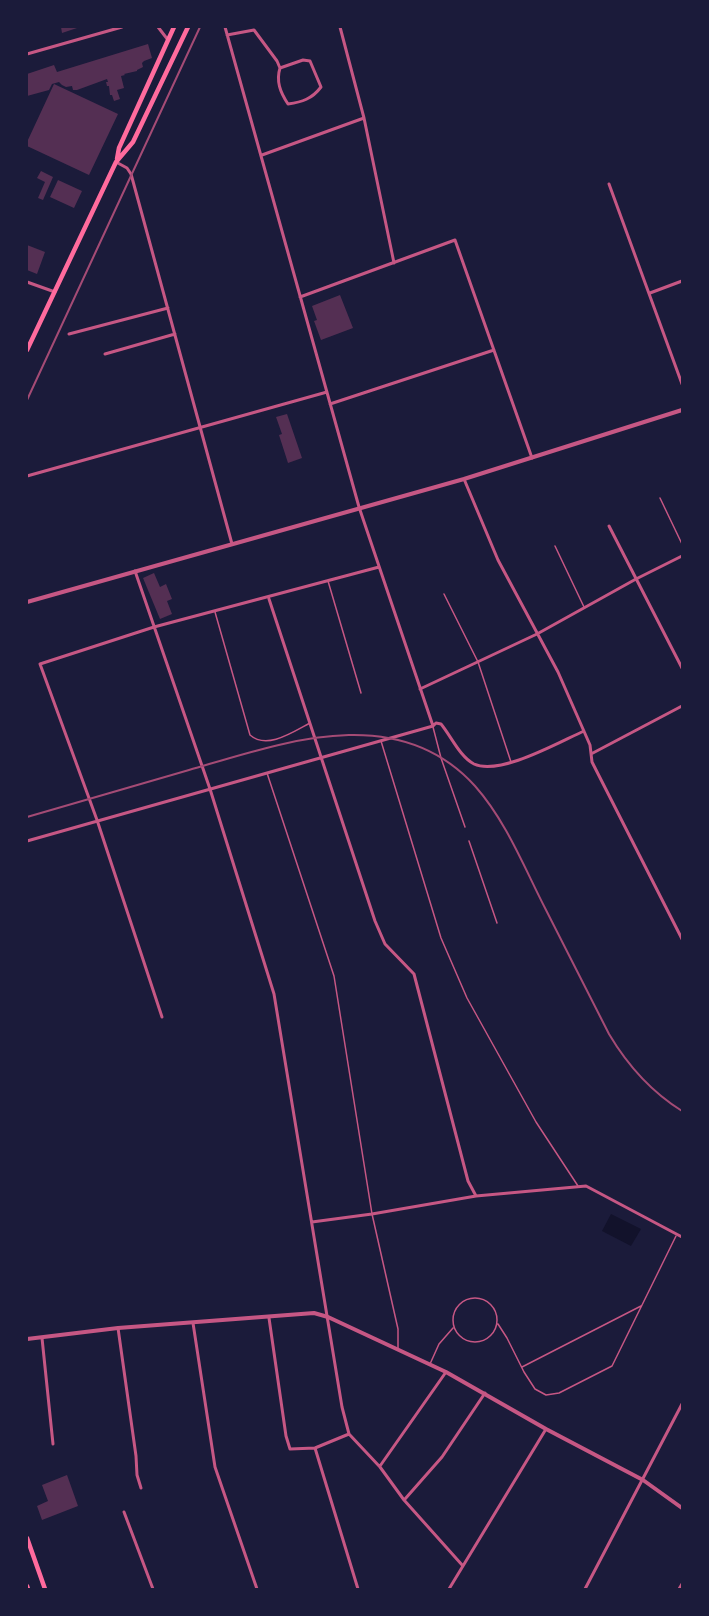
<!DOCTYPE html>
<style>
body{margin:0}
#map{position:relative;width:709px;height:1616px;overflow:hidden;background:#1b1b3a;font-family:Manrope,sans-serif}
canvas{display:block}
.frame{position:absolute;inset:0;border:28px solid #1b1b3a;pointer-events:none}
</style>
<div id="map">
<canvas width="709" height="1616"></canvas>
<div class="frame"></div>
</div>
<script>
const context = document.querySelector('canvas').getContext('2d');
context.lineJoin = 'round';
function fill(path, color) {
  context.fillStyle = color;
  context.fill(path, 'evenodd');
}
function stroke(path, color, width, dash) {
  context.strokeStyle = color;
  context.lineWidth = width;
  context.lineCap = dash ? 'butt' : 'round';
  context.setLineDash(dash || []);
  context.stroke(path);
}
fill(new Path2D(`
 M611 1214 641 1229 631 1246 602 1231Z`), '#12122b');
fill(new Path2D(`
 M61 27H80L62 33Z
 M148 44 152 58 144 61 142 63 143 67 137 70V71L124 74 125 75 121 76 124 88 117 90 120 99 114 101 112 95H110L109 86H107L106 82H108L107 79 77 90H73L72 86 66 87 62 85 59 82 52 84 49 90 27 96V74L54 65 57 72Z
 M54 84 118 114 89 175 27 146V142Z
 M41 171 53 177 43 200 38 198 45 182 37 178Z
 M58 180 82 191 74 208 50 197Z
 M27 245 45 252 37 274 27 270Z
 M340 295 353 328 321 340 314 321 317 320 312 306Z
 M287 414 302 458 288 463 279 435 282 434 276 417Z
 M154 573 160 587 166 584 172 599 167 601 172 614 160 619 143 578Z
 M67 1475 78 1506 42 1520 37 1506 48 1501 42 1485Z`), '#542f53');
stroke(new Path2D(`
 M660 498 682 544
 M555 546 584 607
 M328 581 361 693
 M444 594 478 662 511 762
 M215 612 250 735C267 750 293 732 310 723
 M433 727 441 758 465 827
 M381 741 441 938 467 998 536 1122 578 1186
 M267 773 334 976 372 1214 398 1329V1349
 M469 841 497 923
 M453 1320a22 22 0 1 1 44 0a22 22 0 1 1-44 0Z
 M498 1324 507 1338 524 1372 535 1389 546 1395 559 1393 612 1366 676 1236
 M430 1364 439 1344 453 1328
 M522 1367 641 1306`), '#c65784', 1.5);
stroke(new Path2D(`
 M158 27 168 40
 M225 27 359 507 433 726
 M340 27 364 118 394 263
 M227 35 254 30 277 61 280 68C276 81 280 92 288 104 302 102 312 99 321 87L310 61 303 60 280 68
 M27 54 122 27
 M262 155 364 118
 M116 162 127 168 131 174 232 544
 M609 184 682 384
 M27 282 55 292
 M650 293 682 281
 M300 297 455 240 532 458
 M69 334 168 308
 M105 354 175 334
 M330 404 494 350
 M27 476 327 392
 M464 479 498 560 558 672 590 745 592 762 682 939
 M609 526 682 668
 M135 571 210 789 274 994 342 1407 349 1434 380 1467 404 1500 463 1566
 M269 599 375 921 385 944 414 974 468 1181 476 1196
 M420 689 537 634 636 579 682 556
 M591 754 682 706
 M27 841 433 726 436 723 441 724C451 736 460 757 474 764 500 776 559 742 584 731
 M162 1017 97 820 40 664 154 627 379 567
 M312 1222 372 1214 476 1196 586 1186 682 1237
 M269 1318 286 1436 290 1449 315 1448 349 1434
 M193 1323 215 1467 257 1589
 M118 1328 136 1456 137 1475 141 1488
 M42 1338 53 1444
 M315 1448 358 1589
 M380 1466 446 1372
 M405 1499 442 1457 485 1393
 M124 1512 153 1589
 M449 1589 546 1429
 M585 1589 682 1404
 M679 1589 682 1584`), '#c65784', 3);
stroke(new Path2D(`
 M27 602 464 479 682 410
 M27 1339 118 1328 314 1313 328 1317 446 1372 546 1429 643 1480 682 1508`), '#c65784', 4);
stroke(new Path2D(`
 M117 159 119 148 174 27
 M27 350 116 162 133 142 188 27`), '#ff6b9d', 4.5);
stroke(new Path2D(`
 M27 1538 45 1589
 M27 1586 28 1589`), '#ff6b9d', 4.5);
stroke(new Path2D(`
 M27 400 200 27
 M27 817C81 801 135 786 189 770 282 743 397 700 475 786 506 821 524 867 545 908 566 950 588 992 609 1034 628 1066 650 1091 682 1111`), '#a44b75', 2);
</script>
